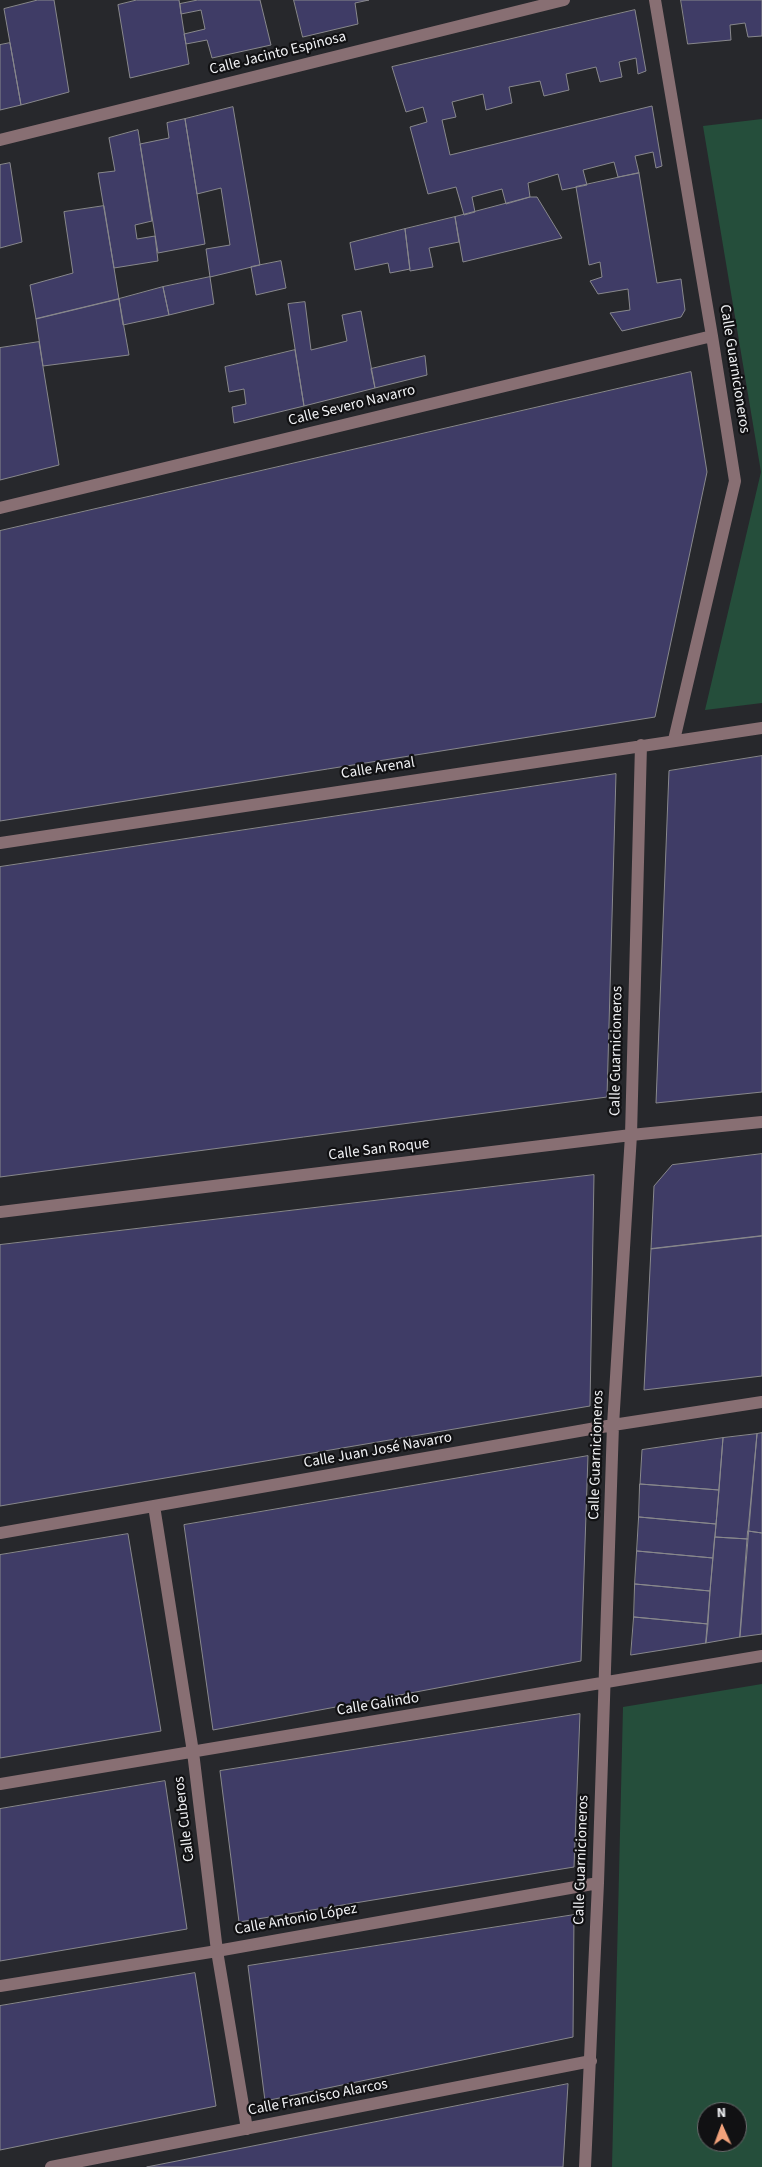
<!DOCTYPE html>
<meta charset="utf-8">
<style>
body{margin:0}
#map{position:relative;width:762px;height:2167px;overflow:hidden;background:#27282c;font-family:"Source Sans 3",sans-serif}
canvas{display:block}
.north{position:absolute;left:697px;top:2102px;width:50px;height:50px;box-sizing:border-box;background:#111113;border:1px solid #6b6b6d;border-radius:50%;rotate:358deg;font-size:14px;font-weight:700;line-height:20px;text-align:center;color:#f1f2f5}
.north::after{content:'';display:block;margin:auto;width:18px;height:22px;background:#f1a27b;clip-path:polygon(50% 0,100% 100%,50% 72%,0 100%)}
</style>
<div id="map">
<canvas width="762" height="2167"></canvas>
<div class="north">N</div>
</div>
<script>
const context = document.querySelector('canvas').getContext('2d');
context.lineJoin = 'round';
function fill(path, color) {
  context.fillStyle = color;
  context.fill(path, 'evenodd');
}
function stroke(path, color, width, dash) {
  context.strokeStyle = color;
  context.lineWidth = width;
  context.lineCap = dash ? 'butt' : 'round';
  context.setLineDash(dash || []);
  context.stroke(path);
}
function label(font, color, halo, rows, align = 'center') {
  context.font = font + ' "Source Sans 3",sans-serif';
  context.lineWidth = 4.5;
  context.setLineDash([]);
  context.textBaseline = 'middle';
  context.strokeStyle = halo;
  context.fillStyle = color;
  for (const [text, x, y, turn = 0] of rows) {
    context.save();
    context.translate(x, y);
    context.rotate((+turn || 0) * Math.PI / 180);
    context.textAlign = isNaN(turn) ? turn : align;
    if (halo) context.strokeText(text, 0, 0);
    context.fillText(text, 0, 0);
    context.restore();
  }
}
fill(new Path2D(`
 M762 119V703L705 710 761 472 703 126Z
 M762 1684V2167H612L623 1707ZM707 2112H737V2142H707Z`), '#254e3b');
const building = new Path2D(`
 M38 0H54L69 92 21 105 4 9Z
 M137 0H179L189 64 130 78 118 5Z
 M198 0H260L271 45 212 58 207 40 186 44 184 34 205 29 201 10 181 14 180 4Z
 M294 0H369L355 3 358 24 303 37Z
 M681 0H762V36L748 37 745 23 730 25 731 40 688 44Z
 M635 10 646 71 638 74 636 58 619 62 622 77 600 82 596 67 566 74 569 90 544 96 540 81 509 87 512 103 486 110 483 94 452 102 456 117 442 120 450 155 652 106 662 166 656 168 653 152 635 156 639 173 618 177 614 162 583 170 587 185 562 190 558 174 528 183 530 197 506 204 502 189 472 197 475 212 464 215 456 187 428 194 410 127 427 122 423 107 406 112 392 67Z
 M10 43 21 105 0 110V45Z
 M233 107 260 265 210 277 206 249 230 245 221 188 197 194 185 119Z
 M185 119 205 244 158 253 140 144 169 138 167 123Z
 M138 130 152 221 135 225 137 239 155 236 158 261 114 268 98 173 115 171 109 138Z
 M10 163 22 242 0 248V165Z
 M639 173 657 283 681 279 685 310 681 317 622 331 610 313 630 310 628 289 598 294 590 281 602 277 600 262 589 265 576 187Z
 M530 197H537L562 238 463 262 455 217Z
 M104 206 119 299 36 319 30 285 73 273 64 212Z
 M455 217 459 242 429 248 433 267 410 271 405 229Z
 M405 229 410 269 390 273 388 263 355 270 350 243Z
 M281 261 286 288 256 295 251 267Z
 M210 277 214 304 169 315 163 287Z
 M163 287 169 315 123 325 119 299Z
 M119 299 129 355 43 366 36 319Z
 M305 302 311 350 347 341 342 315 361 311 375 388 304 406 288 304Z
 M39 342 59 465 0 480V348Z
 M295 350 304 406 234 423 232 407 246 404 244 389 229 392 225 367Z
 M425 356 427 375 375 388 371 369Z
 M691 372 707 472 655 717 0 821V531Z
 M762 756V1092L656 1103 669 771Z
 M616 774 607 1097 0 1177V867Z
 M762 1154V1236L651 1249 654 1186 672 1165Z
 M594 1175 590 1406 0 1506V1245Z
 M762 1236V1376L644 1390 651 1249Z
 M762 1433V1533L748 1531 757 1434Z
 M757 1434 748 1539 715 1537 723 1438Z
 M723 1438 719 1490 640 1484 642 1450Z
 M588 1456 581 1661 213 1730 184 1525Z
 M640 1484 719 1490 716 1524 639 1517Z
 M639 1517 716 1524 713 1558 637 1551Z
 M748 1531 762 1533V1634L740 1637Z
 M128 1534 161 1731 0 1758V1555Z
 M715 1537 748 1539 740 1637 706 1643Z
 M637 1551 713 1558 710 1591 635 1584Z
 M635 1584 710 1591 708 1624 634 1617Z
 M634 1617 708 1624 706 1643 631 1655Z
 M580 1714 574 1867 239 1922 220 1771Z
 M165 1781 187 1929 0 1961V1809Z
 M574 1915 573 2037 265 2101 248 1966Z
 M195 1973 216 2106 0 2150V2006Z
 M568 2084 563 2167H147Z`);
fill(building, '#3f3c66');
stroke(building, '#88888c', 1);
stroke(new Path2D(`
 M655 0 712 336 735 481 674 740
 M0 140 564 0
 M0 508 712 336
 M0 843 762 728
 M0 1212 631 1135 762 1122
 M154 1506 193 1752 217 1951 247 2129
 M0 1533 613 1425 762 1402
 M0 1784 762 1656
 M0 1986 217 1951 598 1883
 M51 2167 591 2061
 M585 2167 598 1883 613 1425 631 1135 641 745`), '#886f73', 12);
label('15px', '#f1f2f5', '#111113', [
 ["Calle Jacinto Espinosa",278,54,-14],
 ["Calle Guarnicioneros",734,369,81],
 ["Calle Severo Navarro",352,406,-14],
 ["Calle Arenal",378,769,-9],
 ["Calle Guarnicioneros",617,1051,-89],
 ["Calle San Roque",379,1150,-7],
 ["Calle Juan José Navarro",378,1451,-10],
 ["Calle Guarnicioneros",597,1455,-88],
 ["Calle Galindo",378,1705,-9],
 ["Calle Cuberos",185,1819,-97],
 ["Calle Guarnicioneros",582,1860,-88],
 ["Calle Antonio López",296,1920,-10],
 ["Calle Francisco Alarcos",318,2098,-11]
]);
</script>
